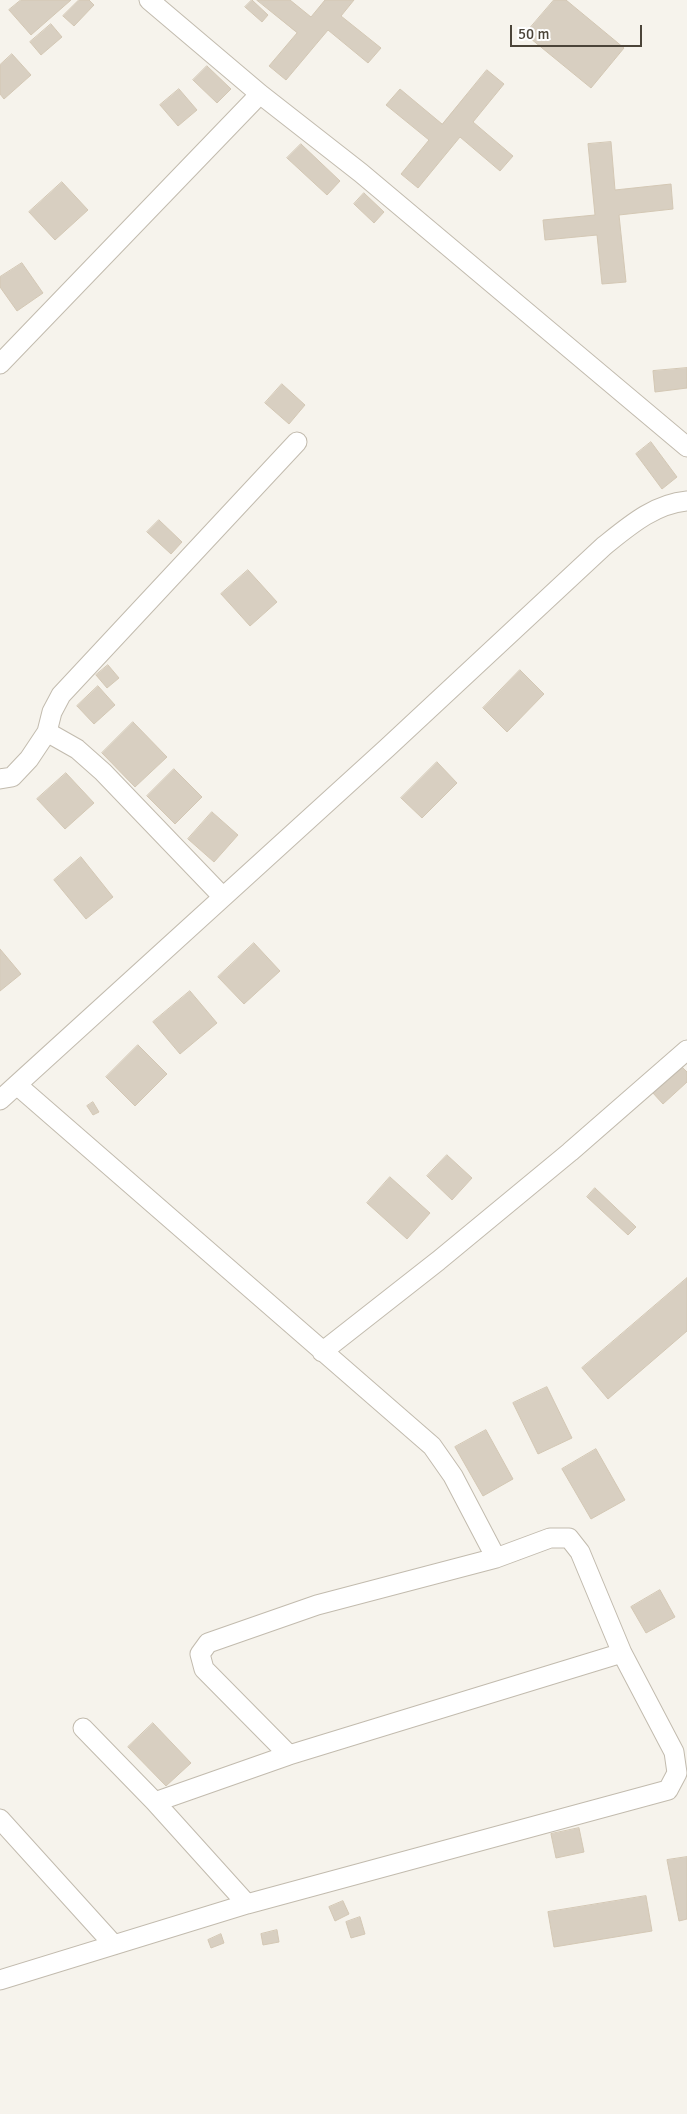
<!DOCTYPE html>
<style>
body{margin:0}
#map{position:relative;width:687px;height:2114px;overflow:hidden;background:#f6f3ec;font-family:Signika,sans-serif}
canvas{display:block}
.scale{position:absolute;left:510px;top:25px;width:132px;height:22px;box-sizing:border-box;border:2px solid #4b4439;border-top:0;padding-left:6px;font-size:15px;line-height:18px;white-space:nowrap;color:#4b4439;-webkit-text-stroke:4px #fff;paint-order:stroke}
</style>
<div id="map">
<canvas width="687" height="2114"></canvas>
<div class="scale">50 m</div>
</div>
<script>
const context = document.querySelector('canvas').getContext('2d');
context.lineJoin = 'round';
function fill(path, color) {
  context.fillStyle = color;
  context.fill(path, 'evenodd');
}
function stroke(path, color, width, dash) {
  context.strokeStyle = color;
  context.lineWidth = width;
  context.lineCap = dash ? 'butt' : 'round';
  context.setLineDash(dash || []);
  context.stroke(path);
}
const building = new Path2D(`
 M21 0H71L31 35 9 10Z
 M79 0H89L94 5 74 26 63 16Z
 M252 0 268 15 262 22 245 7Z
 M257 0H290L311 17 325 0H354L341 16 381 48 368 63 328 30 286 80 269 66 297 33Z
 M554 0H566L624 48 591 88 525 34Z
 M51 24 62 37 41 55 30 42Z
 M12 54 31 75 4 99 0 94V65Z
 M207 66 231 89 217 103 193 80Z
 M487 70 504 84 473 122 513 156 500 171 460 137 418 188 401 174 429 140 386 105 400 89 442 124Z
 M179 89 197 110 178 126 160 105Z
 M611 142 615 190 671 184 673 209 619 215 626 282 602 284 597 235 545 240 543 220 595 215 588 144Z
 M301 144 340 181 327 195 287 158Z
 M62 182 88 210 55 240 29 212Z
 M364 193 384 212 374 223 354 204Z
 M22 263 43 293 17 311 0 287V277Z
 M687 368V388L655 392 653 371Z
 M282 384 305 405 289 424 265 403Z
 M651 442 677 477 662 489 636 454Z
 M159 520 182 542 171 554 147 532Z
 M248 570 277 602 250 626 221 594Z
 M108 665 119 678 107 688 96 675Z
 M520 670 544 694 507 732 483 708Z
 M98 686 115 705 94 724 77 706Z
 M133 722 167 757 135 787 102 753Z
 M437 762 457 783 422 818 401 798Z
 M174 769 202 797 175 824 147 796Z
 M66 773 94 803 65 829 37 799Z
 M212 812 238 835 214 862 188 839Z
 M81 857 113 897 86 919 54 880Z
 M254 943 280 971 244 1004 218 977Z
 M0 949 21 974 0 991Z
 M190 991 217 1023 180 1054 153 1022Z
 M138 1045 167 1074 135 1106 106 1077Z
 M681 1066 687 1072V1082L663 1104 652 1092Z
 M93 1102 99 1112 93 1115 87 1106Z
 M447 1155 472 1178 452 1200 427 1176Z
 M390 1177 430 1213 407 1239 367 1203Z
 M595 1188 636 1227 628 1235 587 1197Z
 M687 1278V1331L608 1399 582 1368Z
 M547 1387 572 1438 538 1454 513 1403Z
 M486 1430 513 1479 483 1496 455 1447Z
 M596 1449 625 1500 591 1519 562 1469Z
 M660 1590 675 1617 646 1633 631 1607Z
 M153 1723 191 1763 166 1786 128 1747Z
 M579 1828 584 1852 556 1858 551 1834Z
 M687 1857V1919L679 1921 667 1860Z
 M646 1896 652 1931 554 1947 548 1912Z
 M343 1901 349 1914 335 1921 329 1907Z
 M360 1917 365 1934 351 1938 346 1922Z
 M277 1930 279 1942 263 1945 261 1934Z
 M221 1934 224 1943 211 1948 208 1940Z`);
fill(building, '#d8cfc1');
stroke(building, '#d3c7b4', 1);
const minor = new Path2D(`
 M149 0 260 94 361 173 687 447
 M0 364 260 94
 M47 732 52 712 61 695 297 442
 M0 779 12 777 29 759 47 732 77 749 103 772 223 897
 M17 1085 432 1446 453 1476 496 1558
 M0 1100 387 748 604 546C629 526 654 504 687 501
 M322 1352 438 1261 570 1152 687 1050
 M83 1728 155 1802 247 1904
 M155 1802 289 1755 622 1653
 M0 1819 114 1945
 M0 1980 247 1904 668 1790 677 1773 674 1752 622 1653 580 1552 569 1538H550L496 1558 317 1605 208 1643 200 1654 204 1669 289 1755`);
stroke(minor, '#c2bbae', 21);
stroke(minor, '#fff', 19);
</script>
